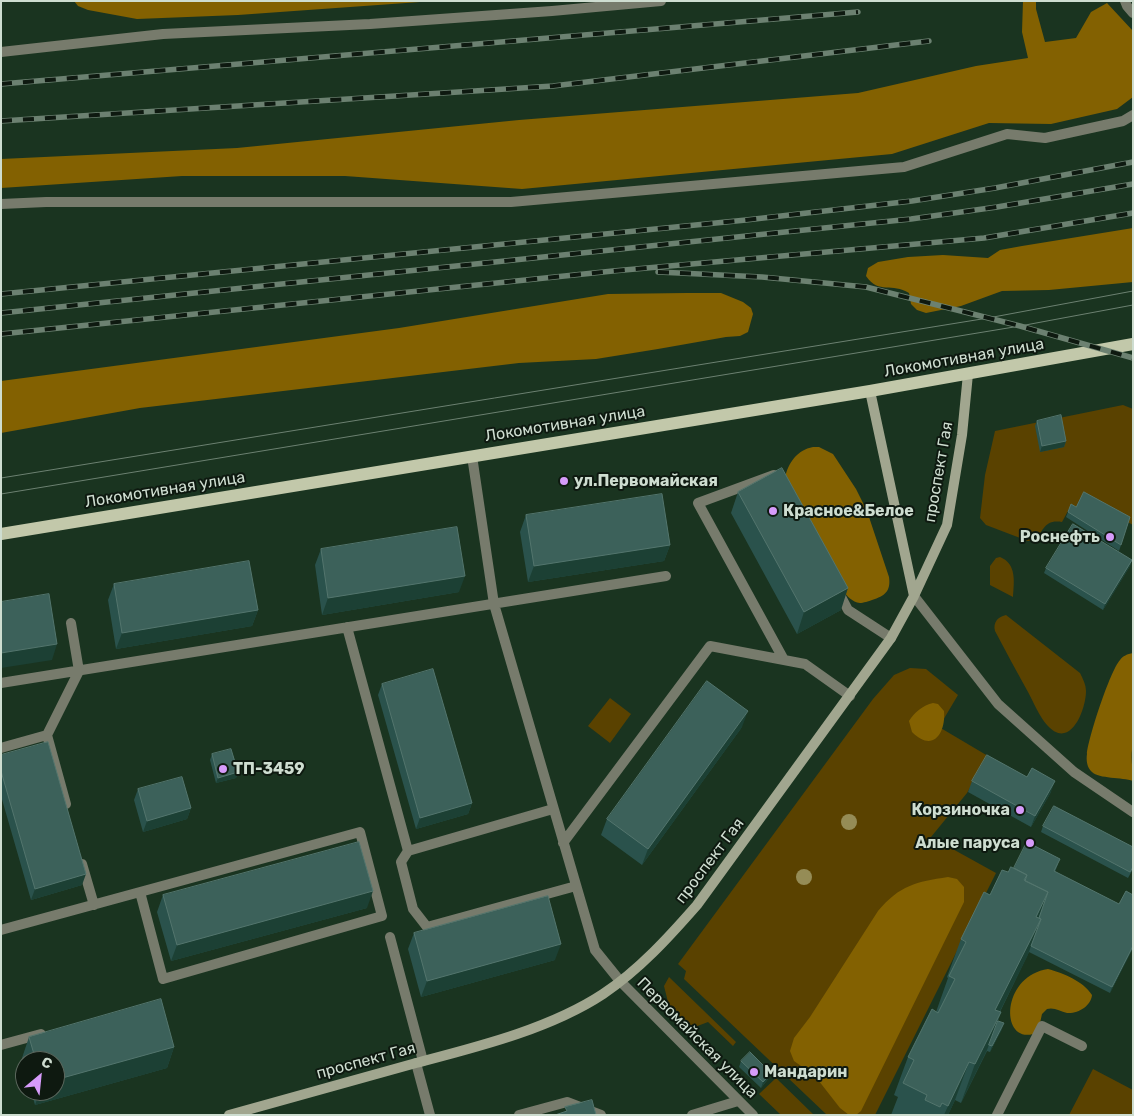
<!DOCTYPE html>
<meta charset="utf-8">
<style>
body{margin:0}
#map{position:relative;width:1134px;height:1116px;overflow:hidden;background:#1a3420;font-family:Rubik,sans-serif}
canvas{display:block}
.frame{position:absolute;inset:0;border:2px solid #ceddd0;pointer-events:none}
.north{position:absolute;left:15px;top:1051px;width:50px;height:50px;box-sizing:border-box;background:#0e1910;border:1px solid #5b675d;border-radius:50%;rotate:28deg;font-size:14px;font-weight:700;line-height:20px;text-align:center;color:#ceddd0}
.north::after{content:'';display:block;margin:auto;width:18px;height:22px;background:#d69bfa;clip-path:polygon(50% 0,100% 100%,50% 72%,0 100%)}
</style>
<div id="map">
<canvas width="1134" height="1116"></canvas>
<div class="frame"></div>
<div class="north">С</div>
</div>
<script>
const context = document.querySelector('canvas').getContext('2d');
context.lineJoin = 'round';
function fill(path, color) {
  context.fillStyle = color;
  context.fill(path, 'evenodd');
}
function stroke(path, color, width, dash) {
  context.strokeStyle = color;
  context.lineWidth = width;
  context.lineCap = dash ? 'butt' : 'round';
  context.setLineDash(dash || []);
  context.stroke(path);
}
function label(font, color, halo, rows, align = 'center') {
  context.font = font + ' Rubik,sans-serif';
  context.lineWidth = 4;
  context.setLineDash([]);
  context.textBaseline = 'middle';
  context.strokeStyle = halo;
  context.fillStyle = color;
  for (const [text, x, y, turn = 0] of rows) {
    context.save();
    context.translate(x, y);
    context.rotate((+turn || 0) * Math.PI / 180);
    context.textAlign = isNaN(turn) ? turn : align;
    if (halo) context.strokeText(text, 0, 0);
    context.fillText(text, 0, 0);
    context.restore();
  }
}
fill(new Path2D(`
 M1123 405 1133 409V525L1082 496 1074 512 1069 509 1062 522C1044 519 1044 531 1034 541H1028L986 525 980 518 985 475 995 431Z
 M1000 557C1017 564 1014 582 1013 597L990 585V566L996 558Z
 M1006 615 1080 673C1083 679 1086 685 1086 691 1086 710 1070 751 1047 725 1039 716 1034 703 1028 692 1017 672 1006 652 995 631 993 623 997 617 1006 615Z
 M910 668 926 669 958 695 939 727 988 756 967 793 931 837 996 873 875 1115H827L684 979 686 971 678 964 873 699 894 675Z
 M610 698 631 714 610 743 588 726Z
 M669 977 736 1042 733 1046 708 1022 687 1030 671 1014 664 986Z
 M1093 1069 1133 1090V1115H1069Z
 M776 1078 814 1115H781L759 1094Z`), '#5a4200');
fill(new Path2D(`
 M74 1H434L238 15 137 19 88 10 78 6Z
 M1023 1H1036V9L1045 42 1076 38 1091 12 1107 3 1133 31V97L1117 109 1051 124 989 123 892 154 522 189 345 176H182L1 188V159L237 148 519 120 858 93 976 66 1028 58 1022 32Z
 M1133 228V282L1049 290 1002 291 961 306 926 313 917 310 911 304 909 293C892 282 879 295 866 276L868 268 878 262 908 257 943 255 988 258 1000 250 1022 246Z
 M686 293H721L743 302 751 308 753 314 748 332 740 336 726 337 658 349 596 359 519 363 140 408 1 433V381L399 328 608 294Z
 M813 447H819L833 454 856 489 867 511 889 577C891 591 885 596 872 600 869 601 863 603 860 603 852 602 847 596 843 591L785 478C788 463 797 450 813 447Z
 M1133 653V744C1130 756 1133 768 1133 781 1122 777 1099 779 1092 772 1087 768 1086 760 1087 754 1088 739 1110 671 1120 660 1123 656 1127 654 1133 653Z
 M933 703 938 704 944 711C946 733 933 753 912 732L909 721C914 713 923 705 933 703Z
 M948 877 957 879 964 887V902L861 1111 856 1115H849L840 1108 815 1076 794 1061 790 1051 794 1038 810 1017 878 911C900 885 916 882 948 877Z
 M1048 969C1063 973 1083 981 1092 995 1091 1006 1078 1014 1067 1013 1060 1011 1054 1007 1047 1009L1042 1014 1040 1023 1033 1034C1000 1043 1001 976 1048 969Z`), '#836101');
stroke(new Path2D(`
 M1125 1 1127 6 1133 13
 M1 52 163 34 370 24 552 11 661 1
 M472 456 494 604 595 950 620 981
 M774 475 698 503 784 660 805 664 850 696
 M837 589 848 610 891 638
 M914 596 998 704 1074 772 1133 812
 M347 627 408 851 553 809
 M1 683 666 576
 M47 735 79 671 71 623
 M1 748 47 735 66 804
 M360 832 382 916 163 979 140 892Z
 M563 843 710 646 784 660
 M408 851 401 862 413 909 427 927 576 886
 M82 864 94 905
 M1 930 140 892
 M390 937 423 1061
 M1 1045 41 1034
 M416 1063 430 1115
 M519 1115 567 1102 601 1115
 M692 1115 738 1101
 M997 1115 1042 1026 1082 1046`), '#777b6c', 10);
stroke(new Path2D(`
 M1 204 46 202H511L904 167 1007 134 1045 138 1123 121 1133 115
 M620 981 753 1115`), '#777b6c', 10);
stroke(new Path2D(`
 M870 391 914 596
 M229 1115C291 1098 353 1080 416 1063 477 1047 550 1029 603 994 639 970 669 937 697 905L891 638 914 596 947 525 962 435 968 374`), '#a1a68f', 10);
stroke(new Path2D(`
 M1 534 870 391 1133 344`), '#c2c8aa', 12);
stroke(new Path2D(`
 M1 478 988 318 1133 291
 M1 494 1020 326 1133 305`), '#6c8171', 1);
const rail = new Path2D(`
 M1 84 858 12
 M1 121 553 86 929 41
 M658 272 762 277 866 287 1020 326 1133 358
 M1 294 746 220 912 201 995 188 1133 162
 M1 313 911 219 997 207 1133 184
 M1 334 613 271 984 238 1133 213`);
stroke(rail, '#6c8171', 5.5);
stroke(rail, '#0e1910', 4, [11]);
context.fillStyle = '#958c56';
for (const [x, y] of [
 [849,822],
 [804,877]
]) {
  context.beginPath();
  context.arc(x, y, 8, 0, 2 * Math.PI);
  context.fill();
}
fill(new Path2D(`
 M1037 421 1066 441 1064 447 1040 452 1035 426Z
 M738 492 841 610 797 634 731 513Z
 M1076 507 1121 545 1119 551 1066 517 1068 512Z
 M526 515 670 545 664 561 528 582 520 532Z
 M321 549 459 592 322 615 315 565Z
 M1132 560 1130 566 1103 610 1044 573 1046 568Z
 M114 584 258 610 252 626 116 649 108 600Z
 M382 684 472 803 468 814 416 829 378 695Z
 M742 727 642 865 601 835 607 819Z
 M212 754 238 772 236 778 216 783 210 760Z
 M1 755 82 885 31 900 1 796Z
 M972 781 1051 792 1031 827 968 792Z
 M138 789 191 808 187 819 143 832 134 800Z
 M1043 826 1133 847V869L1128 878 1041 832Z
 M1058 864 1055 872 1133 948 1110 993 1029 952 1000 1012H1001L998 1021 1002 1029 990 1052 987 1051 961 1103 955 1100 948 1115H891L898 1097 894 1095 908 1057 936 1012 948 978 947 977 961 939 990 895 1014 868Z
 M163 895 367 908 171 961 157 912Z
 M414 933 555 960 421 997 408 949Z
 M29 1037 174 1047 167 1068 35 1105 31 1091H55V1061H25V1069L22 1058Z
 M741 1061 771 1073 769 1078 761 1088 739 1067Z`), '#2a524c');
fill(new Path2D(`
 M1066 441 1064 447 1040 452 1042 446Z
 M670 545 664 561 528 582 534 566Z
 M1132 560 1130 566 1103 610 1105 604Z
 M465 576 459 592 322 615 328 598Z
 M848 588 841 610 797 634 804 612Z
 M258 610 252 626 116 649 122 633Z
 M57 644 52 660 1 668V653Z
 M748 711 742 727 642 865 648 849Z
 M238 772 236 778 216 783 218 778Z
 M1055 781 1051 792 1031 827 1035 816Z
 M472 803 468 814 416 829 420 818Z
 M191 808 187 819 143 832 147 821Z
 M86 874 82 885 31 900 35 889Z
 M373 891 367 908 171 961 177 945Z
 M1048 892 1034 930 1036 917Z
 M1041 919 1027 957 984 1043 995 1010Z
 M561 944 555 960 421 997 427 981Z
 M1133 946V948L1110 993 1112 987Z
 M1001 1012 987 1050 961 1103 975 1064Z
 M1004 1023 1002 1029 990 1052 992 1046Z
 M174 1047 167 1068 35 1105 40 1091H55V1080Z
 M969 1062 955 1100 948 1115H944L948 1106Z
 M771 1073 769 1078 761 1088 763 1082Z`), '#1c4034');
const building = new Path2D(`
 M1061 415 1066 441 1042 446 1037 421Z
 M782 468 848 588 804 612 738 492Z
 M1084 492 1130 517 1121 545 1068 512 1071 504 1076 507Z
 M662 494 670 545 534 566 526 515Z
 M1073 524 1132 560 1105 604 1046 568Z
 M457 527 465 576 328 598 321 549Z
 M249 561 258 610 122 633 114 584Z
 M49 594 57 644 1 653V602Z
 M433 669 472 803 420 818 382 684Z
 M707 681 748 711 648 849 607 819Z
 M48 742 86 874 35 889 1 771V755Z
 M231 749 238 772 218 778 212 754Z
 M987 755 1027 777 1032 768 1055 781 1035 816 972 781Z
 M182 777 191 808 147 821 138 789Z
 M1054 806 1133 847V867L1130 872 1043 826Z
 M359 842 373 891 177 945 163 895Z
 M1027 842 1060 859 1054 871 1119 904 1126 891 1133 895V946L1112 987 1031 946 1041 919 1039 918 1048 892 1025 881 1027 875 1014 868Z
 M1011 867 1027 875 1024 880 1048 892 1036 917 1041 919 995 1010 1001 1012 975 1064 969 1062 948 1106 942 1103 940 1107 925 1100 927 1095 903 1083 914 1060 908 1057 932 1009 938 1013 955 979 949 976 966 942 961 939 984 892 990 895 1002 870 1008 872Z
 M548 896 561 944 427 981 414 933Z
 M161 999 174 1047 55 1080V1061H36L29 1037Z
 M998 1021 1004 1023 992 1046 989 1045Z
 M750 1052 771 1073 763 1082 741 1061Z
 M592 1100 596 1115H555L567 1111 565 1107Z`);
fill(building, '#3c615a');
stroke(building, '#53756d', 1);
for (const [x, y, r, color] of [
 [564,481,5,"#d69bfa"],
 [773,511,5,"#d69bfa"],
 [1110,537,5,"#d69bfa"],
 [223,769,5,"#d69bfa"],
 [1020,810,5,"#d69bfa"],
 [1030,843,5,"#d69bfa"],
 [754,1072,5,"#d69bfa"]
]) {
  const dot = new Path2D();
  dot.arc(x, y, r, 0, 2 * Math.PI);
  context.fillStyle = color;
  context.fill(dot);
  stroke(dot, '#0e1910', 2);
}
label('16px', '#ceddd0', '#0e1910', [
 ["Локомотивная улица",964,358,-10],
 ["Локомотивная улица",565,424,-9],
 ["проспект Гая",939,472,-80],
 ["Локомотивная улица",165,490,-9],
 ["проспект Гая",710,861,-53],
 ["Первомайская улица",697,1038,45],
 ["проспект Гая",366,1061,-15]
]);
label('bold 16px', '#ceddd0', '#0e1910', [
 ["ул.Первомайская",574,481],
 ["Красное&Белое",783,511],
 ["Роснефть",1100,537,"right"],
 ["ТП-3459",233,769],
 ["Корзиночка",1010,810,"right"],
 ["Алые паруса",1020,843,"right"],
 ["Мандарин",764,1072]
], 'left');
</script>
